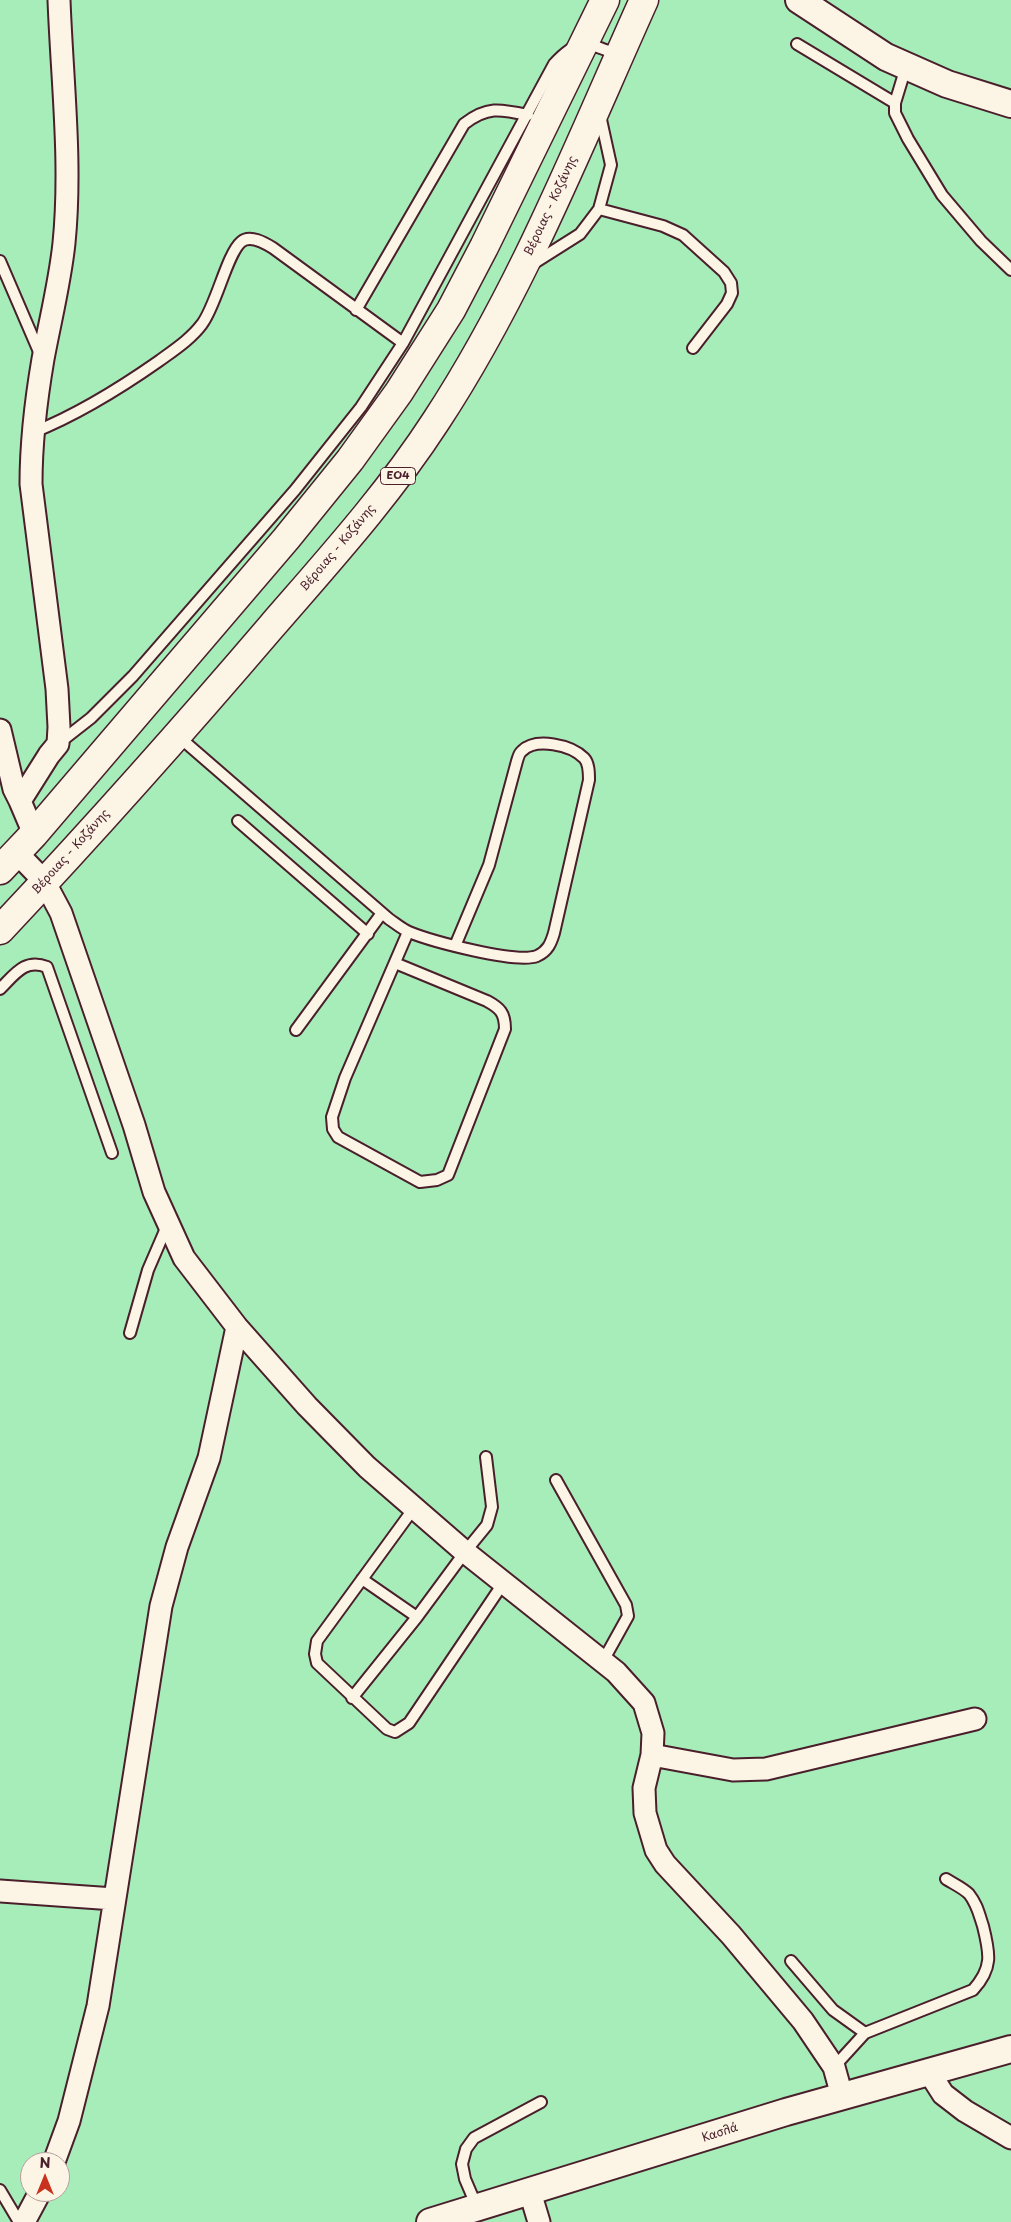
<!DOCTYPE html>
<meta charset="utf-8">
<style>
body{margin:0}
#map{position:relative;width:1011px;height:2222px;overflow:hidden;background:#fcf5e5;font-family:"Playpen Sans",sans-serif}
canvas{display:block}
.north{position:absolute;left:20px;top:2152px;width:50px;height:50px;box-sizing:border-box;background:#fcf5e5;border:1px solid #b59f9b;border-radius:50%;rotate:0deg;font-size:14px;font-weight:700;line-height:20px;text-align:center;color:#4a1f2b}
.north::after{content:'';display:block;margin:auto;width:18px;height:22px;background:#c8321e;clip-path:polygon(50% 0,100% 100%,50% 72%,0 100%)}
</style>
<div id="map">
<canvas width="1011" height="2222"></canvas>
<div class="north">N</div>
</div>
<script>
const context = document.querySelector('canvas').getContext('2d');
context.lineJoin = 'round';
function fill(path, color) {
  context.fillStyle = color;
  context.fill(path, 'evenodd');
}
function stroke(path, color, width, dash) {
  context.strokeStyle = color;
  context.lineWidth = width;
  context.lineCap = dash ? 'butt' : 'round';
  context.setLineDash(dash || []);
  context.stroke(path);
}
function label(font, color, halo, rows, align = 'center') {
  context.font = font + ' "Playpen Sans",sans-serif';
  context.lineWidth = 4;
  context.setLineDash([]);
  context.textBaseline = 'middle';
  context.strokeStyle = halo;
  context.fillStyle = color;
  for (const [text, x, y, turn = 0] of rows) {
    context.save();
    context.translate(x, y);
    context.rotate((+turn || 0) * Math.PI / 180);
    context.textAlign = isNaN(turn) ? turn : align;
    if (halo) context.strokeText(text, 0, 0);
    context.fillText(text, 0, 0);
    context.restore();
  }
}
fill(new Path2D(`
 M0 0H1011V2222H0ZM30 2162H60V2192H30Z`), '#a6edba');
const service = new Path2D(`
 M797 44 895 103
 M906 67 895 103V113L908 139 942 195 981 241 1011 270
 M599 209 663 226 683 235 724 272 731 283 732 293 727 304 693 348
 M0 261 40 354
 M531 265 580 234 599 209 611 165 600 115
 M356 310 464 124C487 106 500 109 528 115
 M34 432C79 414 119 389 159 361 174 350 191 339 202 324 216 306 227 254 241 242 250 234 265 243 273 248L403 343 554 64C580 36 586 43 619 55
 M178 736 389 919C395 923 402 929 409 932 431 941 516 964 537 956 548 951 551 943 554 933L589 780C589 773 589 763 584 758 571 745 536 737 522 751 519 753 518 758 517 761L489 865 455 946
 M59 743 91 718 133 676 295 490 361 407 403 343
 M238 821 368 934
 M395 963 487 1001C500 1008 505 1013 505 1029L448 1175 437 1180 420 1182 338 1137 333 1129 332 1117 345 1078 408 932
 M0 989C15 974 25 958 47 967L112 1153
 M296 1030 382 913
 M130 1333 148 1270 167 1226
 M556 1480 626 1605 628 1616 603 1661
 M414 1508 317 1641 315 1654 317 1663 387 1729 395 1732 409 1723 504 1582
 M362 1579 417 1617
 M352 1698 417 1617 465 1552 487 1525 492 1507 486 1457
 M791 1961 833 2010 865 2033
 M834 2067 865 2033 973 1990C993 1968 990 1954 983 1926 979 1914 977 1904 969 1894 963 1888 954 1884 946 1879
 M0 2190 19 2222
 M477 2207 465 2179 462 2164 466 2149 474 2138 541 2102`);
const minor = new Path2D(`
 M0 730 14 789 20 801
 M34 834 20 801 49 755 58 744 59 727 57 689 31 484C31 443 36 400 43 359 50 321 60 282 64 243 72 163 62 80 59 0
 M17 853 44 881 61 913 134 1125 154 1192 184 1258 237 1327 307 1406 367 1467 465 1552 616 1672 644 1703 653 1733 652 1755 644 1788 645 1813 656 1850 665 1864 731 1935 803 2021 834 2067 842 2096
 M652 1755 733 1770 766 1769 975 1719
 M0 1891 114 1899
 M929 2072 943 2094 965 2111 1011 2138
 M54 2162 69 2121 98 2006 161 1606 177 1547 209 1458 237 1327
 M530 2192 539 2222
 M24 2222 40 2192`);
const tertiary = new Path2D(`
 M799 0 886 57 947 84 1011 104
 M430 2222 786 2112 1011 2049`);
const primary = new Path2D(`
 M0 870 34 834 286 539 350 460 399 392 451 310 484 247 605 0
 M0 930C93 831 183 730 271 627 329 560 388 495 436 421 522 290 580 142 644 0`);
stroke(service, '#4a1f2b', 14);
stroke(minor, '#4a1f2b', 25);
stroke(tertiary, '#4a1f2b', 30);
stroke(primary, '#4a1f2b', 31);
stroke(service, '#fcf5e5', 10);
stroke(minor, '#fcf5e5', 21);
stroke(tertiary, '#fcf5e5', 26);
stroke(primary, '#fcf5e5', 28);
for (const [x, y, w] of [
 [398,476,35]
]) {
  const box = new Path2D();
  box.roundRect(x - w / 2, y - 8.5, w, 17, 4);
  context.fillStyle = '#fcf5e5';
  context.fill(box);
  stroke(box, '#4a1f2b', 1);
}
label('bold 11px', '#4a1f2b', null, [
 ["ΕΟ4",398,476]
]);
label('12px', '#4a1f2b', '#fcf5e5', [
 ["Βέροιας - Κοζάνης",551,206,-65],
 ["Βέροιας - Κοζάνης",338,548,-50],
 ["Βέροιας - Κοζάνης",71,852,-48],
 ["Κασλά",720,2133,-18]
]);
</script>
